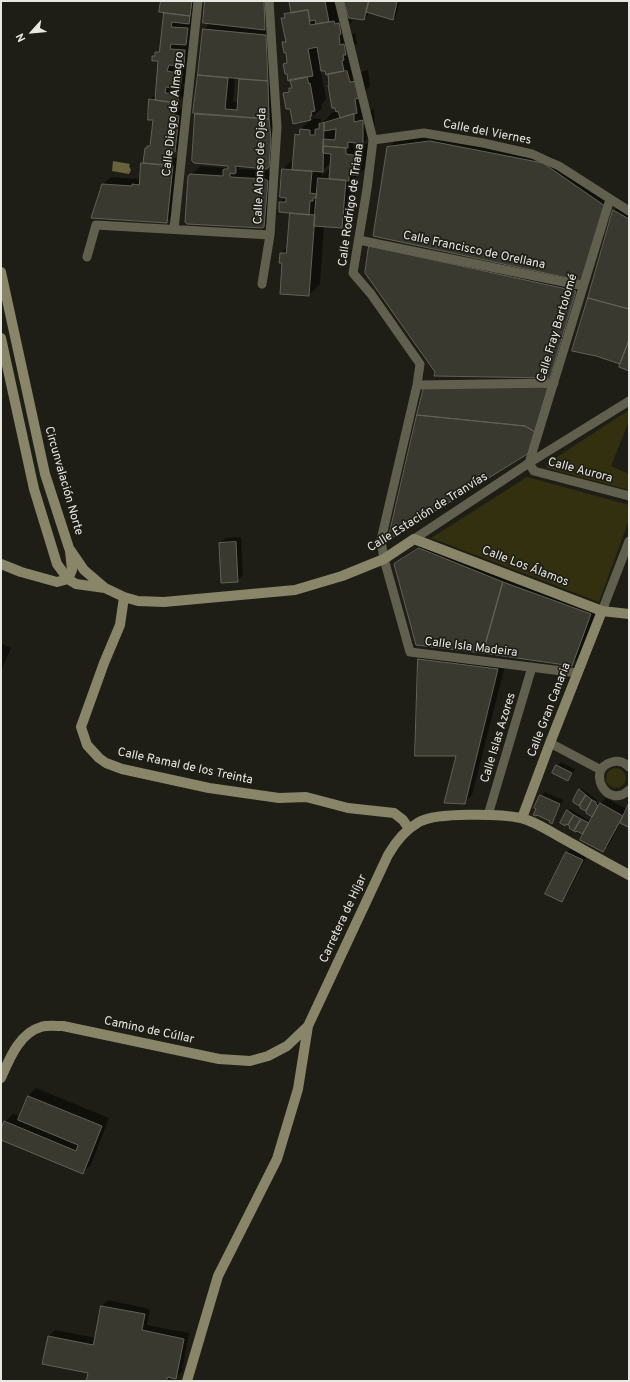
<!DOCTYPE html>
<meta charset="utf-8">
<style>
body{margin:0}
#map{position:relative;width:630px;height:1382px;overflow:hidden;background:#1f1e16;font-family:Overpass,sans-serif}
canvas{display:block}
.frame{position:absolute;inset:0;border:2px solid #e8e7e2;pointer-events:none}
.north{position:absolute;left:12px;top:12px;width:40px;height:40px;-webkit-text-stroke:3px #1f1e16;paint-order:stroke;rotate:243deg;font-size:11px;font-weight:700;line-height:16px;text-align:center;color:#e8e7e2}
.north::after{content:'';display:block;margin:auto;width:14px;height:18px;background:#e8e7e2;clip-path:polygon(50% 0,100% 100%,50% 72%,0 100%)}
</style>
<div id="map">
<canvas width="630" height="1382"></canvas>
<div class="frame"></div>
<div class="north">N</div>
</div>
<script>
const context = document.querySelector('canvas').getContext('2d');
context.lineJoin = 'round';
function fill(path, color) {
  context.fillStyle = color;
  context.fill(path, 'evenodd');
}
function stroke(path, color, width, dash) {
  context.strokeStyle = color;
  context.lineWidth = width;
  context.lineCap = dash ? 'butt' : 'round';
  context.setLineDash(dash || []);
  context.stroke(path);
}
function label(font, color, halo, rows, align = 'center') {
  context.font = font + ' Overpass,sans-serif';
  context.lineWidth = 3.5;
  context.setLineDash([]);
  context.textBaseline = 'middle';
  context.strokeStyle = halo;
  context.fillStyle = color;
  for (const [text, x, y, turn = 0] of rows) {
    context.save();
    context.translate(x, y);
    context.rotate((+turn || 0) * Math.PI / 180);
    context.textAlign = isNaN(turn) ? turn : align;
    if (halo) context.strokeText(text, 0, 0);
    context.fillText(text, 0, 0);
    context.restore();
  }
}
fill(new Path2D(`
 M629 410V421L611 466 629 474V490L546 468 548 463Z
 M527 477 629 505V520L599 602 431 538Z
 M606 778a10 10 0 1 1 20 0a10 10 0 1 1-20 0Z`), '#33300f');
fill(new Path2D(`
 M113 161 130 164 129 166 131 170 129 174 112 171Z`), '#68633a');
fill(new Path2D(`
 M162 1H197L196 8 187 18 188 19 197 10 196 15 191 20H195L193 37 187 42 192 43 191 58 185 65 190 66 188 80 182 86H186L185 94 179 100V105H180L179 109 184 110 180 146 174 152 173 158H180L174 214 166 222 103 184 111 177 139 179 140 177 142 163 144 161 145 148 152 142 154 119 150 99 156 94 159 60 153 56 161 47 165 13 166 12Z
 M206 1H272L276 158 268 166 241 165 238 169 273 171 272 218 264 226 189 176 201 166 226 168 229 165 193 161 197 113H194L204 29 210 23ZM235 77 240 78 239 102H233Z
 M290 1H338L346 13H349L345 1H400L396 16 393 19 368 12V15L364 19 351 17 352 22 350 24 352 34 355 33 357 43 355 45V48L354 50 356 60H359L361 72 368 70 370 86 366 90 368 100 365 111 374 109 375 131 362 144H372L370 163 359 174H357L353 216 342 227 324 226 320 284 309 295 283 262 281 253 288 246 291 212 280 202 286 197 283 169 294 159 295 135 311 119 294 122 291 108 284 94 292 86 284 64 288 60 283 43 286 39 282 19 291 9ZM321 66 329 73 330 84 337 111 332 113 321 124V119L312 118 322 108 321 105 326 99 322 76 319 68ZM332 162 331 167 322 176V171Z
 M439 133 551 156 612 198 590 272 388 148 396 140Z
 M622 203 629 207V370L621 364 596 355 573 350 614 211Z
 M378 239 583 283 558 369 550 377 437 371 370 247Z
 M241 537 243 575 237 581 220 543 226 538Z
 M427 541 598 606 579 657 571 665 417 644 395 565 403 557Z
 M1 643 11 648 1 672Z
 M427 651 506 662 472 795 464 803 458 755H416L419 659Z
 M561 762 575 769 572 776 568 780 557 766Z
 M581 788 597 800V802L600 804 606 798 627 809 629 806V825L621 822 609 845 603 851 586 830 582 833 568 811 570 809 591 822 595 812 592 815 581 808 582 806 574 800Z
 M545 792 563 800 555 819 552 823 551 821 537 814 541 796Z
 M573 846 588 854 567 895 562 901 546 893 567 852Z
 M36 1088 109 1118 91 1165 83 1172 1 1139V1132L5 1122 13 1114 20 1117 28 1096Z
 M108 1300 150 1309 147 1325 189 1333 182 1372 176 1378 170 1377 168 1381H87L89 1372 49 1336 55 1330 96 1338 102 1306Z`), '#0007');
const building = new Path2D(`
 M161 1H192L190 16 159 12Z
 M205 1H264L265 30 203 23Z
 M286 1H325L329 22 316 24 315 20 310 21 308 10 291 13 289 1Z
 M344 1H369L364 20 349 18Z
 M369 1H393L397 2 393 20 366 12Z
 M308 10 310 25 334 21 335 24 339 23 341 34 339 35 340 45 344 44 346 55H343L344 60 342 61 344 71 326 75 325 71H321L317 47 308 49 313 76 288 81 287 74H285L283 64 287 63 286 53H284L282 42H286L281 18H285L284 14Z
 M164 13 190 16 189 24 172 22 171 27 188 28 186 45 171 44 170 49 185 50 184 67 169 65 167 71 182 74 180 89 166 87 165 93 179 94 178 103 155 100 158 61H152V56H155V52H159Z
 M203 29 266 35 268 81 198 75Z
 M347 71 350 82 356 81 359 98 355 99 357 113 340 118 338 111 336 112 335 108H332L328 85H329L328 74Z
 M198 75 228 78 225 109 237 110 239 79 268 81 269 119 193 113Z
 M307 77 309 84 310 83 311 88 315 111 311 112 312 116H310L311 120 293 124 290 109H286L283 93 289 92V88H292L290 80Z
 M149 99 174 103 173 110H175L174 115 179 116 175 152H170L168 165 143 163 145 148H147V146H150L153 120H148Z
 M195 114 269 119 271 139 269 167 266 169 235 166 236 168V173L234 174 230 173V177L265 179 268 181 264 227 262 228 187 224 185 222 188 176 190 174 223 176V170L224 169H228V166L194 163 192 161Z
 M354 114V122L363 120V144L348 142V148L323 146V139L335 140 336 129 324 131V123Z
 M324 123 323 172 292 170 295 134 299 135 300 129 310 130V135H315V129H319V124Z
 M430 141 543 163 605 206 582 281 373 236 387 147Z
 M323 146 346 148V154L361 156 359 175H349V181L329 179 331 154 323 153Z
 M141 163 173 166 167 223 91 218 102 184 132 186V184L139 185Z
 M282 169 312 171 310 193 317 194 316 198H313V201H310L309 215 279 212V202H286V198L280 197Z
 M318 178 346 180 342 228 314 226Z
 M613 210 629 219V309L588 298Z
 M290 213 315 215 309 296 280 294 282 263H279L280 253H286Z
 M369 246 576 291 550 378 434 376 435 372 365 273Z
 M588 298 629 309V340L620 364 596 356 572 351Z
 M629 340V371L619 367Z
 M424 387H548L535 432 525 426 417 415Z
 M417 415 525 426 535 432 529 453 388 540Z
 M236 542 238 582 221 583 219 543Z
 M419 548 503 582 483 653 416 645 394 564Z
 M503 582 591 614 572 666 483 653Z
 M418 659 498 669 465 804 444 803 456 756H415Z
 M556 765 572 773 568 781 552 773Z
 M579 789 586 795 579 806 573 802V800Z
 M540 795 560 804 552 824 549 822 550 821 537 815 536 816 533 815 536 809 534 808Z
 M586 795 592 800 586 811 580 808 581 806H579Z
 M592 800 596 802V804L598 806 592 817 586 813V811Z
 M600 803 623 816 603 852 580 840Z
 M629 803V825L628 827 620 823Z
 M567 810 574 815 568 825 566 824 565 826 560 823Z
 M574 815 581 819 574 831 569 828 570 827 568 825Z
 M581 819 589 823 582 834 577 831 576 832 574 831Z
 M566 852 583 860 562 902 545 894Z
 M28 1096 102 1126 83 1174 1 1140V1129L4 1121 76 1151 78 1145 18 1120Z
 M101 1306 145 1314 142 1330 184 1339 176 1379 168 1377 166 1381H86L88 1373 42 1364 48 1336 93 1345Z`);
fill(building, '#3a3930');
stroke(building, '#626157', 1);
stroke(new Path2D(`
 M339 1 373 140 367 189 353 273 371 294 420 364 417 385 381 540 384 559 410 652 578 673
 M373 140 424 133 483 143 532 154 559 166 629 211
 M610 199 529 463 534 471 629 496
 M174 229 198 1
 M359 240 583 286
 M87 257 96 225 270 235
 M262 284 270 235 277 127 269 1
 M417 385 554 383
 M414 539 529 463 629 401
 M602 611 629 541
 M550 743 601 770
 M629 767C624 762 619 760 612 762 585 769 607 811 629 790
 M488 815 532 667`), '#615f4e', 9);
stroke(new Path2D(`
 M1 272 45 474 69 548 84 570 105 588 124 597 138 601 164 602 295 590 342 576 384 559 414 539 602 611 629 614
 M1 338 34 489 57 564 68 579 76 584 105 588
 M1 564 21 572 57 582 68 579
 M68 579 72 570 70 551
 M124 597 120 625 104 663 81 727 87 745 99 758 106 763 122 769 209 788 279 798 306 797 348 808 394 813 403 820 409 829
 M522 818 550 743 602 611
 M1 1078C9 1060 19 1033 41 1027 47 1025 56 1026 63 1026L219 1059 250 1061 268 1056 287 1046 308 1026
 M187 1381 218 1276 277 1159 298 1089 308 1026 388 855C396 841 405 830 419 822 436 812 502 814 521 818 534 821 551 832 562 838 585 851 607 863 629 875`), '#888569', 10);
label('12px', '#e8e7e2', '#1f1e16', [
 ["Calle Diego de Almagro",174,114,-84],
 ["Calle del Viernes",487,133,11],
 ["Calle Alonso de Ojeda",261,166,-88],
 ["Calle Rodrigo de Triana",352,205,-82],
 ["Calle Francisco de Orellana",474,251,12],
 ["Calle Fray Bartolomé",558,328,-73],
 ["Calle Aurora",580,471,15],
 ["Circunvalación Norte",63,481,74],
 ["Calle Estación de Tranvías",428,513,-32],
 ["Calle Los Álamos",525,567,21],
 ["Calle Isla Madeira",471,648,7],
 ["Calle Gran Canaria",550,710,-69],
 ["Calle Islas Azores",499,738,-73],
 ["Calle Ramal de los Treinta",185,767,12],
 ["Carretera de Híjar",344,919,-65],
 ["Camino de Cúllar",149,1031,12]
]);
</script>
